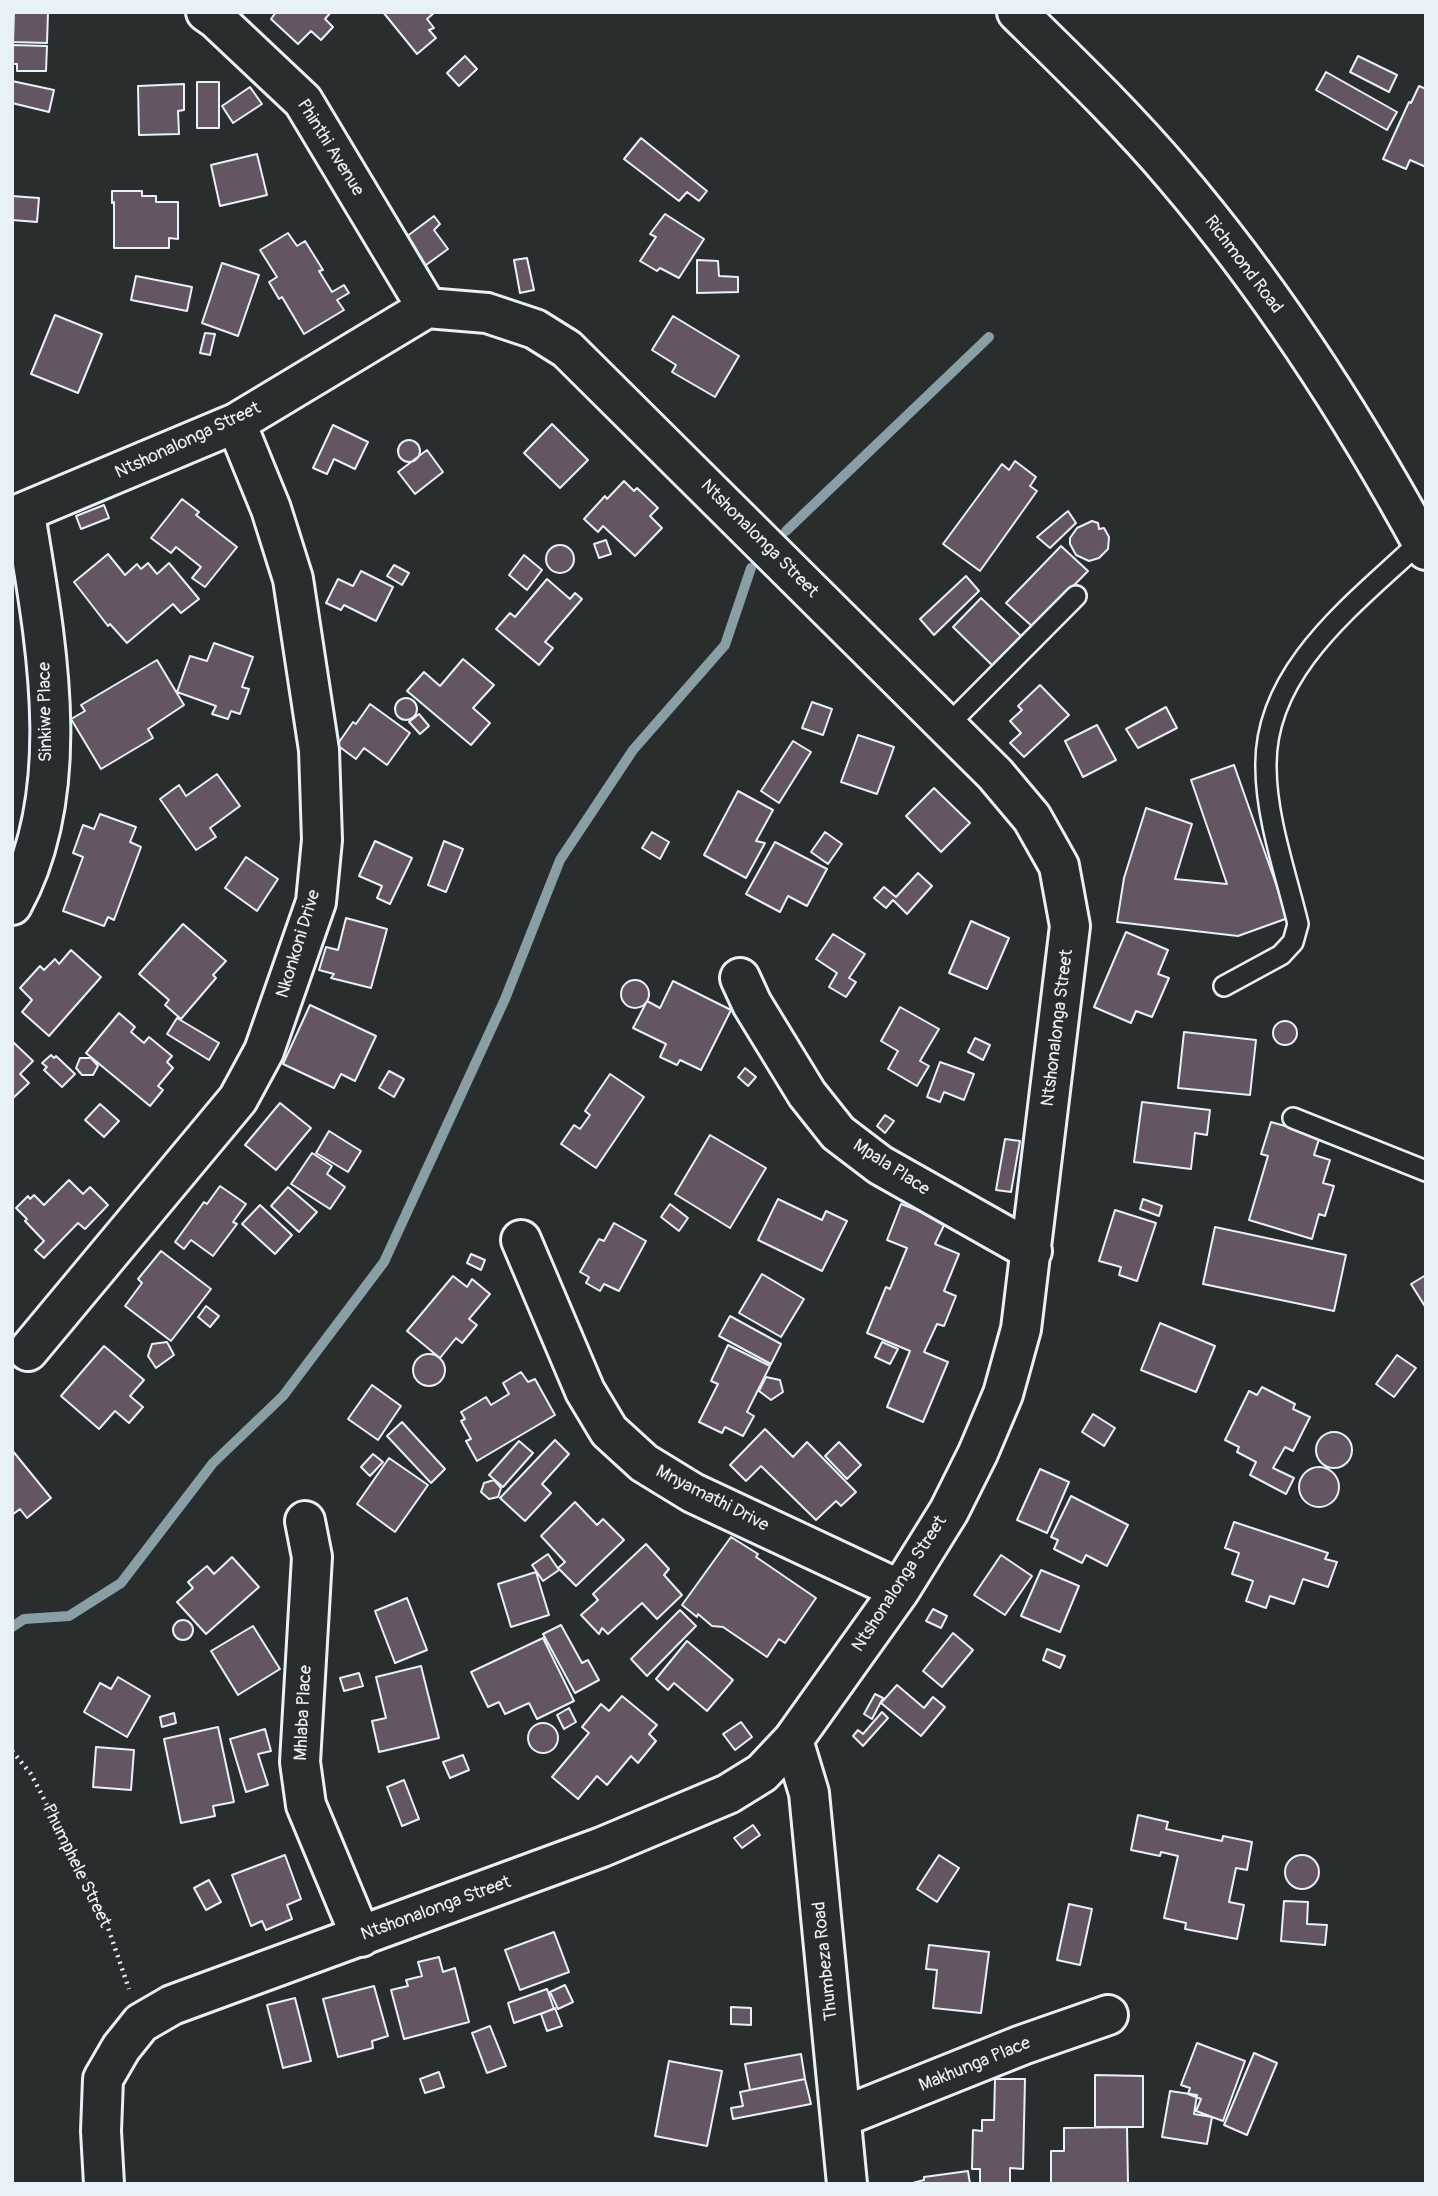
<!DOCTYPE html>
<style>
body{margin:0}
#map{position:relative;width:1438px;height:2196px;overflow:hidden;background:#2a2d2e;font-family:Pangolin,sans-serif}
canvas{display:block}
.frame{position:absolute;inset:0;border:14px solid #e8f1f8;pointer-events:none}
</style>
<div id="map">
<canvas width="1438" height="2196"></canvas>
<div class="frame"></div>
</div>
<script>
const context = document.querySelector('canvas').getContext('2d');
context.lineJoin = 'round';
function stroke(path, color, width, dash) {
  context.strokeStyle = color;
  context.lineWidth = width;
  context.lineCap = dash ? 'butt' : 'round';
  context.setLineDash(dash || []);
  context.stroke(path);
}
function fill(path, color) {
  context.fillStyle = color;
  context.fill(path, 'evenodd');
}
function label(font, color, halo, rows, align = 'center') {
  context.font = font + ' Pangolin,sans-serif';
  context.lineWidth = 5;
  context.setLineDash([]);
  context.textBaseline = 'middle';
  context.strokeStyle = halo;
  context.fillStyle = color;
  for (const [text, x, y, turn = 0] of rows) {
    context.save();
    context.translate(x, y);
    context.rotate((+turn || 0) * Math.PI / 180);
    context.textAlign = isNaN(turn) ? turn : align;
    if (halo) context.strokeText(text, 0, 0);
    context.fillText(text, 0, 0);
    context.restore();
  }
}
stroke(new Path2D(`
 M786 531 989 337
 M12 1627 24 1619 69 1616 121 1583 213 1463 283 1396 384 1262 505 999 560 860 633 750 725 645 751 568`), '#899fa5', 10);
const building = new Path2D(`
 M14 12H48L47 43 13 42Z
 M276 12H331L325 19 333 27 321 40 311 31 298 44 271 19Z
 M383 12H435L427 19 434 28 429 30 436 38 417 54Z
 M12 45 47 46 46 71H17V64H12Z
 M465 56 477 69 459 86 447 73Z
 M1358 56 1397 75 1389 92 1350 72Z
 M1326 72 1397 112 1387 130 1316 90Z
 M12 81 54 90 49 112 12 103Z
 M197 82H219V128H197Z
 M184 84V110L178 111 179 134 139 135 138 86Z
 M1419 86 1426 89V167L1410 160 1406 169 1383 159 1409 102 1411 103Z
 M250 87 262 104 233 123 222 106Z
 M641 138 707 191 699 201 687 192 679 201 624 159Z
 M257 154 267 195 220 206 211 165Z
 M112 191H142V196H156V202H178V239L169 238V248H114V202L112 203Z
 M12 196 39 198 37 222 12 220Z
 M665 214 704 239 679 278 660 268 657 271 640 261 656 237 650 234Z
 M434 216 440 224 434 230 448 249 422 268 402 240Z
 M288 233 297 246 305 241 323 270 319 271 332 292 344 285 349 293 337 300 344 310 304 334 282 297 279 299 269 282 277 277 260 250Z
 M527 258 534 290 520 293 514 260Z
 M697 260 718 261 719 276 738 277V292L697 293Z
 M222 263 259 275 238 336 202 323Z
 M136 276 192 287 187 311 131 300Z
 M55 315 102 334 78 393 31 374Z
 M673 316 739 356 715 397 672 372 676 365 652 350Z
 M205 333 215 334 210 355 200 353Z
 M552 424 588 460 560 488 524 453Z
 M333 425 368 442 355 469 334 459 327 474 313 468Z
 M398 451a11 11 0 1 1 22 0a11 11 0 1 1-22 0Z
 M427 450 443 472 415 494 398 472Z
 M1015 461 1036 477 1030 486 1037 491 980 571 943 544 1002 464 1009 470Z
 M624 481 634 491 637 488 658 508 650 516 662 528 635 556 603 526 598 532 584 519 605 496 607 499Z
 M182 499 199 512 196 515 237 547 205 587 192 578 201 567 176 547 171 553 151 538Z
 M104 505 109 518 81 529 76 516Z
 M1068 511 1076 523 1050 548 1037 537Z
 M1092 521 1098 523 1099 529 1104 528 1109 537 1108 549 1099 558 1089 561 1076 555 1070 544V538L1077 528Z
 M606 540 611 554 599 558 594 544Z
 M546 559a14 14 0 1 1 28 0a14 14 0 1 1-28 0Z
 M1061 546 1088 571 1033 627 1006 603Z
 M108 554 125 575 137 564 141 569 148 563 157 574 169 563 199 599 181 613 173 604 127 643 110 624 108 626 74 582Z
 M524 555 542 570 527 590 509 575Z
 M394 565 409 573 402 585 387 576Z
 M361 571 393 587 376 621 344 605 341 610 326 603 338 579 353 586Z
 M966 576 979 591 934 635 920 619Z
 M547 579 570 599 575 593 582 599 545 642 553 648 539 665 496 629 510 613 515 617Z
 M981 598 1023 638 994 667 953 627Z
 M214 643 253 657 242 687 249 689 240 714 231 711 228 719 212 714 216 706 177 692 190 656 207 661Z
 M463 659 494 685 473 708 490 723 471 745 407 691 424 672 440 686Z
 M157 660 184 705 148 729 153 738 101 769 71 719 85 711 81 705Z
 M1040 685 1069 715 1024 757 1010 743 1021 733 1010 721 1022 710 1018 706Z
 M395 709a11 11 0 1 1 22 0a11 11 0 1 1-22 0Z
 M812 702 832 709 823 735 802 728Z
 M370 704 410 733 387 765 364 748 356 759 337 745 353 722 356 724Z
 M1166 707 1177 728 1138 748 1126 729Z
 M419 714 429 726 420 734 409 722Z
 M1097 725 1116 760 1083 777 1065 741Z
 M858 735 894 747 877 794 841 782Z
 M793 741 811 752 779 803 761 791Z
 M1234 765 1288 918 1238 936 1117 922 1124 878 1146 808 1192 824 1175 879 1227 884 1191 780Z
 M217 774 240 806 210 828 216 837 196 850 160 799 179 785 186 796Z
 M934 788 970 823 941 852 906 816Z
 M738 791 773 810 756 841 765 843 746 878 704 855Z
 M100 814 136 827 130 842 141 847 114 920 108 917 104 926 63 911 83 857 73 853 83 825 94 829Z
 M652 832 669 842 660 859 642 848Z
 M825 832 842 844 828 864 811 852Z
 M375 841 412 858 390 904 377 898 382 886 359 876Z
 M444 841 463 849 446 892 428 885Z
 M775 842 827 869 807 906 788 896 780 912 746 894Z
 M246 857 278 879 257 911 225 888Z
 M918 873 932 886 907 914 893 900 886 908 874 898 884 887 896 897Z
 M346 918 387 929 371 988 331 978 334 974 319 970 326 947 338 950Z
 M971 921 1009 938 987 989 949 973Z
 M183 924 226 961 213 975 216 978 181 1019 165 1005 169 1000 139 974Z
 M1126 932 1168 950 1158 974 1169 978 1152 1017 1136 1011 1131 1023 1094 1007Z
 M833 934 865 954 849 978 856 982 846 997 829 987 837 973 816 959Z
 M71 950 101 977 49 1036 22 1012 32 1000 20 988 40 966 44 970 55 959 59 964Z
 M621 994a14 14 0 1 1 28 0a14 14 0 1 1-28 0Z
 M673 981 731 1010 701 1070 680 1060 677 1065 660 1057 666 1044 633 1028 647 1001 660 1008Z
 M310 1005 376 1036 355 1081 341 1074 334 1088 283 1064Z
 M900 1007 939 1029 920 1061 929 1066 917 1086 888 1069 898 1051 881 1041Z
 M119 1013 135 1027 131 1032 144 1043 149 1037 172 1056 167 1062 173 1068 158 1086 163 1090 150 1106 86 1053Z
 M177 1018 219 1043 209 1060 167 1034Z
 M1273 1033a12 12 0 1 1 24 0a12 12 0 1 1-24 0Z
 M1184 1032 1256 1040 1250 1095 1178 1088Z
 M975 1038 990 1045 983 1060 968 1052Z
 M12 1041 33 1061 20 1074 29 1083 12 1099Z
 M51 1055 54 1058 56 1056 75 1074 62 1087 44 1070 47 1067 42 1063Z
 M80 1058H91L98 1066 93 1075H82L76 1068Z
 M940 1062 974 1074 964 1100 944 1092 940 1102 927 1097Z
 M745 1068 756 1077 748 1086 738 1077Z
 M389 1071 404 1079 394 1097 379 1088Z
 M610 1074 644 1097 596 1168 561 1144 574 1125 580 1129 590 1115 585 1111Z
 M1142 1102 1210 1110 1207 1135 1195 1133 1191 1169 1134 1162Z
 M280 1103 311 1128 276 1170 245 1145Z
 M100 1104 119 1121 104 1137 85 1120Z
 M885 1115 894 1121 885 1133 877 1126Z
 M1271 1122 1320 1136 1314 1155 1330 1160 1323 1183 1334 1186 1325 1216 1319 1214 1312 1239 1249 1220 1268 1156 1261 1154Z
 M329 1131 361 1151 348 1172 316 1153Z
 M710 1135 766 1168 730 1228 675 1194Z
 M1005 1139 1020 1141 1011 1192 996 1190Z
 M312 1153 332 1166 327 1174 345 1187 330 1209 291 1184Z
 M69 1180 83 1194 90 1187 108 1205 85 1229 78 1223 44 1258 35 1250 44 1241 25 1221 27 1219 16 1208 28 1196 30 1199 34 1195 44 1205Z
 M220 1186 246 1204 233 1222 237 1224 213 1256 191 1240 184 1249 175 1242 204 1202 207 1204Z
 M288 1187 317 1212 299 1232 271 1206Z
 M778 1199 822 1220 826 1211 847 1221 822 1271 758 1240Z
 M1143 1199 1162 1206 1159 1216 1140 1209Z
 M670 1204 688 1218 679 1231 661 1217Z
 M901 1204 946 1221 935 1244 959 1254 944 1291 956 1296 944 1326 937 1324 924 1352 948 1362 923 1422 887 1407 910 1351 867 1333 886 1287 890 1289 907 1248 887 1240Z
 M260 1205 292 1235 275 1254 242 1224Z
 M1115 1210 1156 1223 1137 1281 1119 1275 1121 1267 1099 1261Z
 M614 1223 646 1241 619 1291 604 1284 600 1291 586 1283 589 1277 580 1272 599 1239 604 1241Z
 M1215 1227 1346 1255 1334 1311 1203 1284Z
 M161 1251 211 1289 171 1341 125 1306 142 1283 138 1279Z
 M471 1254 485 1260 481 1270 467 1263Z
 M762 1274 804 1299 781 1337 739 1313Z
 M1426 1275V1308L1411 1284Z
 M453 1276 467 1287 472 1279 490 1294 469 1319 477 1325 462 1343 456 1338 440 1358 407 1331Z
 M206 1306 219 1316 210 1327 198 1317Z
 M730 1316 781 1344 771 1364 719 1336Z
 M1160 1323 1215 1346 1196 1392 1141 1370Z
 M167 1342 174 1355 156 1368 148 1356 152 1344Z
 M882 1342 898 1349 890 1364 875 1357Z
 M728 1345 770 1366 747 1412 754 1416 743 1436 725 1427 722 1433 699 1422 718 1384 711 1381Z
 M104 1346 144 1380 130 1396 143 1407 129 1423 115 1411 99 1429 61 1396Z
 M413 1370a16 16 0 1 1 32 0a16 16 0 1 1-32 0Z
 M1397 1355 1416 1368 1394 1397 1376 1384Z
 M521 1372 528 1382 535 1379 555 1415 477 1461 466 1441 471 1439 461 1421 465 1419 461 1412 486 1397 491 1405 509 1394 503 1383Z
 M766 1377 780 1380 783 1392 771 1400 759 1391Z
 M372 1385 401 1406 378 1440 348 1419Z
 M1262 1387 1295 1404 1293 1409 1310 1417 1293 1451 1285 1447 1273 1468 1294 1478 1286 1494 1250 1475 1256 1462 1237 1452 1239 1447 1225 1440 1249 1391 1257 1395Z
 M1093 1414 1115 1428 1104 1446 1082 1432Z
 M402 1422 445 1469 431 1483 387 1436Z
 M765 1429 793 1457 807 1442 856 1492 841 1506 836 1501 816 1520 761 1466 746 1481 730 1465Z
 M1316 1450a18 18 0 1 1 36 0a18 18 0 1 1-36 0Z
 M555 1440 569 1454 542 1484 551 1493 525 1521 500 1498Z
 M519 1441 533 1453 503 1487 489 1475Z
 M839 1442 861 1465 847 1479 825 1456Z
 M12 1450 51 1498 27 1518 20 1509 12 1515Z
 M373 1454 383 1462 370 1476 361 1467Z
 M389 1458 428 1485 395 1532 357 1504Z
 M1299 1487a20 20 0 1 1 40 0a20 20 0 1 1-40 0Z
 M1040 1469 1069 1482 1047 1533 1017 1520Z
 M494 1480 501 1488 498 1497 489 1499 481 1492 484 1483Z
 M1071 1496 1128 1525 1107 1566 1086 1555 1082 1563 1054 1549 1058 1540 1051 1537Z
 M575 1502 597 1525 603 1519 624 1540 576 1586 558 1568 565 1562 541 1536Z
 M1234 1522 1328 1553 1325 1559 1337 1562 1328 1587 1303 1579 1294 1604 1270 1596 1266 1608 1246 1601 1253 1581 1232 1574 1239 1553 1225 1548Z
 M731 1537 758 1554 756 1557 816 1598 785 1643 779 1639 767 1657 723 1627 712 1626 698 1614 697 1617 682 1605Z
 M646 1544 669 1569 664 1575 682 1595 657 1619 642 1603 608 1634 602 1628 599 1634 581 1615 598 1600 593 1594Z
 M548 1554 559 1570 543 1581 532 1565Z
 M1001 1555 1032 1576 1005 1615 974 1595Z
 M232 1557 259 1587 206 1634 177 1602 193 1588 188 1582 207 1566 214 1574Z
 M1041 1570 1079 1586 1060 1632 1021 1616Z
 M536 1572 549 1615 511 1627 498 1584Z
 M407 1598 427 1650 395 1663 375 1611Z
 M933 1609 947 1616 941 1628 926 1621Z
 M680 1610 696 1626 647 1676 631 1659Z
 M173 1630a10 10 0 1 1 20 0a10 10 0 1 1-20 0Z
 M561 1625 582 1663 588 1660 599 1680 575 1693 543 1634Z
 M253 1626 280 1669 238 1695 211 1651Z
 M953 1633 973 1650 942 1687 923 1671Z
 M543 1638 574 1701 537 1719 529 1703 505 1714 499 1702 488 1707 471 1672Z
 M687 1641 733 1680 707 1711 674 1683 668 1690 656 1679Z
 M1047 1649 1065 1656 1060 1668 1043 1660Z
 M421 1666 439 1738 379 1752 372 1721 386 1718 376 1677Z
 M359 1673 363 1686 344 1691 340 1678Z
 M118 1677 150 1696 127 1737 84 1712 100 1683 111 1689Z
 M897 1685 924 1708 933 1697 945 1707 921 1736 881 1703Z
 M875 1694 883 1698 872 1719 864 1714Z
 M622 1696 657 1725 649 1734 656 1741 638 1763 631 1756 607 1785 597 1776 578 1799 552 1777 589 1733 582 1727 601 1704 609 1711Z
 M569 1708 576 1722 564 1729 557 1715Z
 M882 1712 888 1718 863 1746 853 1736 858 1730 863 1734Z
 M174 1713 176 1723 162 1727 160 1717Z
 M741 1722 752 1737 735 1750 723 1734Z
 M528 1738a15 15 0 1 1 30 0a15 15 0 1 1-30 0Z
 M218 1727 234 1802 213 1806 215 1816 181 1823 164 1739Z
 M265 1729 271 1751 258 1754 268 1785 246 1792 230 1739Z
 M96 1747 134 1750 131 1790 93 1787Z
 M463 1755 469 1770 450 1778 443 1762Z
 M404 1780 419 1819 402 1826 387 1787Z
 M1138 1815 1168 1822 1166 1829 1222 1841 1223 1836 1252 1842 1247 1870 1236 1868 1229 1902 1244 1905 1237 1939 1185 1929 1186 1923 1164 1918 1178 1856 1161 1852 1160 1856 1131 1850Z
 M753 1825 760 1835 742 1848 734 1838Z
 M285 1855 301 1899 287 1905 292 1919 266 1930 262 1921 251 1926 232 1875Z
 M939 1855 959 1868 937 1902 917 1889Z
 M1285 1872a17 17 0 1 1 34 0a17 17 0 1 1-34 0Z
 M209 1880 221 1902 206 1910 194 1888Z
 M1284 1901 1308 1902 1307 1924 1327 1925 1325 1945 1281 1941Z
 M1069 1904 1092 1909 1080 1965 1057 1960Z
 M554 1932 569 1972 520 1990 505 1950Z
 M929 1945 989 1952 981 2013 933 2008 937 1970 926 1969Z
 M439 1957 443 1972 455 1968 469 2022 404 2039 391 1990 408 1986 406 1980 422 1976 418 1962Z
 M565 1985 573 2002 558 2009 550 1992Z
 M374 1986 388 2036 372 2041 373 2048 338 2057 323 1999Z
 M547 1989 554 2009 514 2023 508 2003Z
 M295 1998 311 2061 283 2068 267 2005Z
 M731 2007 751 2008V2025L731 2024Z
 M555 2008 562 2026 547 2031 541 2014Z
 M490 2026 506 2066 487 2073 472 2033Z
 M1197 2043 1245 2061 1223 2121 1196 2111 1201 2099 1188 2094 1190 2088 1181 2085Z
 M1254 2053 1277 2063 1247 2135 1224 2125Z
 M801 2054 805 2079 750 2090 745 2064Z
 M669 2061 722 2071 707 2146 655 2136Z
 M439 2072 444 2087 425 2093 420 2079Z
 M1095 2075 1143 2076V2127H1095Z
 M805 2079 811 2104 733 2119 731 2108 743 2106 740 2092Z
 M995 2079H1025L1023 2169 1010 2168V2184H980V2169H972L973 2130 982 2131V2120H994Z
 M1170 2091 1197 2095 1194 2114 1212 2117 1207 2144 1162 2137Z
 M1127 2127 1128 2184H1051V2151H1064V2128Z
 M968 2171 970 2184H909L924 2180V2177Z`);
fill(building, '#635662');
stroke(building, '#e8f1f8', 2);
const service = new Path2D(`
 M947 726 1076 596
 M1224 986 1281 955 1293 942 1298 924C1286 874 1266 818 1266 767 1264 669 1357 602 1421 541
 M1293 1118 1426 1171`);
const minor = new Path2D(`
 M206 12 216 19 303 101 427 308
 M12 517 236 423 427 308 487 313 535 329 567 349 995 774 1032 818 1059 866 1070 926 1021 1329 1003 1394 978 1453 949 1511 900 1590 793 1740 762 1773 728 1794 602 1847 172 2005 141 2023 121 2048 103 2079 101 2131 104 2184
 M12 905C76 788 45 638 25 514
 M740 978 752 1004 807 1094 838 1133 880 1165 1032 1251
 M521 1240 585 1391 609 1431 644 1463 693 1493 900 1590
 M28 1351 238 1099 264 1051 316 902 322 840 319 750 293 579 271 509 236 423
 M305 1521 312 1557 300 1762 306 1805 361 1937
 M793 1740 809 1793 847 2184
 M842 2117 1022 2045 1108 2015`);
const trunk = new Path2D(`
 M1017 12C1071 65 1126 118 1175 176 1272 290 1355 419 1426 550`);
stroke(service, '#e8f1f8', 24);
stroke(minor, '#e8f1f8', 44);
stroke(trunk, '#e8f1f8', 44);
stroke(new Path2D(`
 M12 1751 31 1774 103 1913 129 1989`), '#e8f1f8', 4.5, [2, 5]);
stroke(service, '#2a2d2e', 19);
stroke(minor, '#2a2d2e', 38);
stroke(trunk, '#2a2d2e', 38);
label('18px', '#e8f1f8', '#2a2d2e', [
 ["Phinthi Avenue",330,148,58],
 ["Richmond Road",1243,265,53],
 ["Ntshonalonga Street",188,441,-25],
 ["Ntshonalonga Street",759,539,45],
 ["Sinkiwe Place",46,712,-91],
 ["Nkonkoni Drive",299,944,-73],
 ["Ntshonalonga Street",1058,1028,-83],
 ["Mpala Place",891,1168,33],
 ["Mnyamathi Drive",712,1499,27],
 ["Ntshonalonga Street",900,1584,-57],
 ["Mhlaba Place",304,1713,-87],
 ["Phumphele Street",76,1866,64],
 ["Ntshonalonga Street",436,1909,-20],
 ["Thumbeza Road",826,1961,-96],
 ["Makhunga Place",975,2065,-22]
]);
</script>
